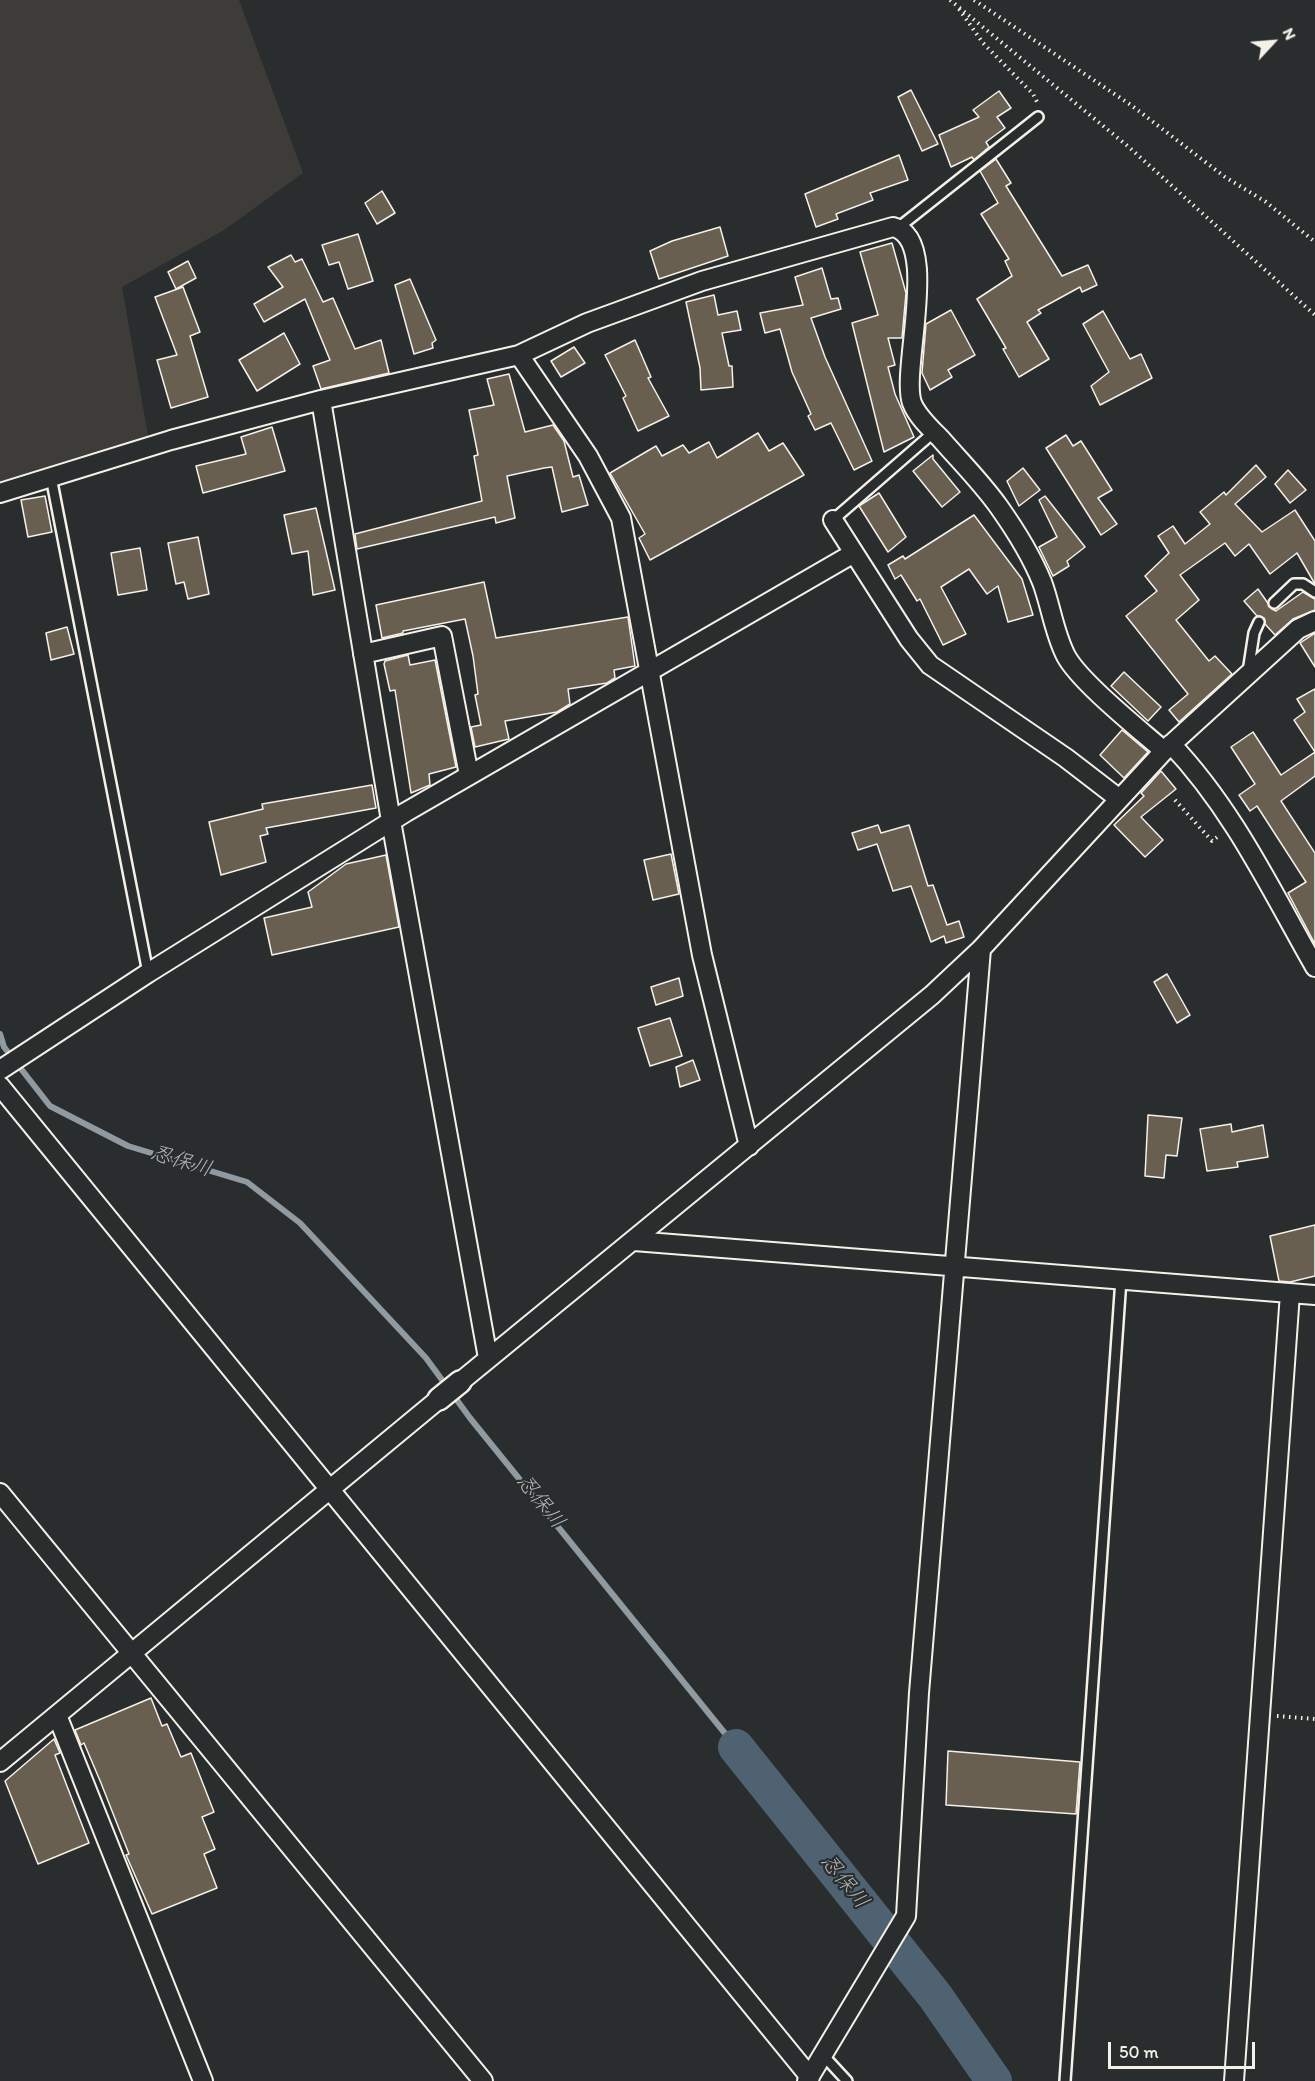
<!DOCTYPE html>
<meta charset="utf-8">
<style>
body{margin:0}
#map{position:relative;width:1315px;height:2081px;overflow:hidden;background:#2a2d2e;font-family:Itim,sans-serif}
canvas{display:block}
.north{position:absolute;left:1243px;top:12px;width:60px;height:60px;-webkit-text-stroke:4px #2a2d2e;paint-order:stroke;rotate:64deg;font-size:16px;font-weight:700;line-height:24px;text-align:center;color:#f4f1e8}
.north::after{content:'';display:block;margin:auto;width:21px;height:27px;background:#f4f1e8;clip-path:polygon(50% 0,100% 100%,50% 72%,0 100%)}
.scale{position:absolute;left:1108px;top:2042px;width:147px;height:27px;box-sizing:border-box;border:3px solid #f4f1e8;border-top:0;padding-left:8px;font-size:18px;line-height:21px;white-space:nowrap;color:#f4f1e8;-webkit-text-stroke:4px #2a2d2e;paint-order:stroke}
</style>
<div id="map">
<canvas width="1315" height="2081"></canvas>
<div class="north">N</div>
<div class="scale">50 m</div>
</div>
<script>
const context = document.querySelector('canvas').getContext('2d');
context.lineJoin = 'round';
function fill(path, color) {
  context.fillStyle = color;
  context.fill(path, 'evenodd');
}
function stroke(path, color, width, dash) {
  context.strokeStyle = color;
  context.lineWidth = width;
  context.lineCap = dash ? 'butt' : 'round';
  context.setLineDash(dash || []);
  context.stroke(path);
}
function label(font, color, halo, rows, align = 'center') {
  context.font = font + ' Itim,"Klee One",sans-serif';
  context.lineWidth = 4.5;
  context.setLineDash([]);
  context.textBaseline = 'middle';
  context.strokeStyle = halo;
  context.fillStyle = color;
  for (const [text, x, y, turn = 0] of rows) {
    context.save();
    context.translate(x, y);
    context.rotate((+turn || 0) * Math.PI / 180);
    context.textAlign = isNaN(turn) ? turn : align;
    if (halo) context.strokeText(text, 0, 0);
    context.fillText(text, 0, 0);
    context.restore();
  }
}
fill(new Path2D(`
 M0 0H239L303 173 224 230 122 287 149 441 0 487Z`), '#3d3c38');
stroke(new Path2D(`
 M0 1034 4 1047 50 1106 128 1146 247 1182 300 1223 426 1358 470 1418 736 1747`), '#909ba1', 6);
stroke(new Path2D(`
 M736 1747 935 1996 994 2081`), '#4e6271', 36);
const building = new Path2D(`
 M911 90 938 144 922 151 898 97Z
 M999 91 1011 108 997 117 1005 128 986 142 989 147 974 160 972 157 951 167 939 135 979 117 973 110Z
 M899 155 908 180 870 193 873 200 836 214 838 219 816 227 805 194Z
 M996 159 1011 183 1006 186 1062 276 1088 265 1097 285 1082 292 1080 287 1038 310 1041 313 1027 322 1049 359 1019 377 1003 349 1006 348 977 299 1012 276 1005 261 1009 259 981 214 998 203 980 171Z
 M382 191 395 213 377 224 365 203Z
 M720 227 728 256 659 279 650 251 672 241Z
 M358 234 373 281 348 289 339 262 329 265 322 245Z
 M892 243 906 293 902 338H888L895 365 888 367 895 394 914 437 884 452 852 323 878 315 860 252Z
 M291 255 295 262 302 259 323 302 333 298 355 349 381 340 389 373 321 389 313 366 330 360 305 299 264 322 254 304 283 287 268 267Z
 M188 261 196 278 176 289 168 272Z
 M822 268 831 299 838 298 841 309 811 318 825 357 872 461 854 470 831 423 815 430 808 416 811 414 792 372 780 329 765 333 760 313 803 305 795 277Z
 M410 279 436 340 432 343 433 348 414 354 395 285Z
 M183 287 200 332 190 336 208 397 171 408 157 360 177 355 155 297Z
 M714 295 718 315 737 311 741 330 722 333 729 366H732L733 387 701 390 700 368 686 302Z
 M951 310 975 355 948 370 952 377 930 390 922 373 926 324Z
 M1103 311 1130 359 1141 354 1152 378 1100 405 1091 386 1109 372 1083 324Z
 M284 333 300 364 257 391 239 360Z
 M635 340 651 377 648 378 669 416 638 431 623 398 626 396 605 355Z
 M574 347 585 363 561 377 551 361Z
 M509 374 525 432 553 425 564 441 573 477 579 475 588 505 562 512 552 467 544 468 507 476 515 518 496 523 495 517 357 549 355 534 482 501 474 456 478 455 469 410 494 405 487 379Z
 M272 427 285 471 203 493 196 466 246 454 241 437Z
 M758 433 769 451 783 443 804 475 650 560 639 538 645 534 610 473 656 446 662 456 683 445 689 453 709 442 717 458Z
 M1066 435 1073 446 1081 441 1112 490 1098 498 1117 524 1101 535 1046 448Z
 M933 455V459L960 492 942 507 913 471Z
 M1256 465 1266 477 1235 504 1262 532 1295 510 1315 541V584L1297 553 1270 574 1249 544 1235 556 1225 543 1180 575 1199 600 1176 620 1209 661 1215 656 1232 674 1179 722 1169 710 1188 694 1126 616 1157 591 1145 576 1169 553 1158 536 1173 526 1185 544 1210 524 1200 512 1224 492 1226 495Z
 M1023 468 1040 490 1019 506 1007 481Z
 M1288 470 1306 490 1290 503 1275 484Z
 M879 493 906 537 888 552 859 506Z
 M45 496 52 532 28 537 21 500Z
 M1045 496 1085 547 1067 561 1069 566 1053 576 1039 547 1057 537 1039 500Z
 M316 508 335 590 313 595 308 551 292 554 284 515Z
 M974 515 1022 579 1033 615 1008 622 998 586 987 594 969 569 941 587 966 634 943 645 920 599 917 601 901 575 895 579 888 565 903 556 905 559Z
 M198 537 209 594 188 599 184 582 176 584 168 543Z
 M140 548 147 590 118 595 111 553Z
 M484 582 496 638 628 617 635 666 614 670 615 678 607 683 568 689 570 704 557 712 505 721 509 739 475 747 471 727 481 725 475 695 478 694 473 656 465 619 403 631V633L382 638 376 605Z
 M1258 589 1272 609 1276 611 1303 592 1315 599V610L1293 619 1275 635 1265 624 1264 618 1257 616 1244 601Z
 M67 627 74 654 51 660 46 633Z
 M1315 633V667L1300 643Z
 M408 655 410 665 435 660 456 767 429 774 430 785 411 793 395 690 390 691 384 664 385 661Z
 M1124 672 1161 707 1148 721 1111 686Z
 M1315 689V776L1281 801 1315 853V944L1288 893 1306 882 1257 806 1250 811 1239 795 1255 784 1231 747 1253 732 1281 775 1315 752 1294 720 1305 712 1297 699Z
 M1122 730 1148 752 1124 778 1100 755Z
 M1161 771 1176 789 1141 817 1163 840 1145 857 1114 825 1144 796 1141 793Z
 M372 785 376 808 266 828 268 834 260 836 266 862 221 875 209 822 263 809 262 804Z
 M878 825 881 833 909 825 928 886 933 885 947 925 959 921 964 937 946 943 944 936 931 942 911 886 893 891 877 844 858 850 852 833Z
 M671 854 679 894 653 900 644 860Z
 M386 855 399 927 272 955 264 918 312 907 308 892 346 864Z
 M1167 974 1190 1015 1177 1023 1154 982Z
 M679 978 683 996 656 1005 651 987Z
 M670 1018 682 1056 650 1066 638 1028Z
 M693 1060 700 1080 680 1087 676 1067Z
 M1148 1115 1182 1118 1177 1156 1166 1155 1164 1178 1145 1176Z
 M1231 1124 1232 1132 1263 1125 1268 1157 1237 1162 1238 1167 1207 1171 1200 1129Z
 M1315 1225V1276L1290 1282 1279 1281 1270 1236Z
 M151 1698 162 1726 167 1724 181 1757 191 1753 214 1812 202 1817 215 1849 204 1854 217 1888 152 1914 126 1855 129 1854 101 1783 84 1743 81 1745 75 1730Z
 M54 1739 60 1753 55 1755 89 1843 38 1864 5 1781Z
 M948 1751 1080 1762 1076 1814 946 1805Z`);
fill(building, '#685f50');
stroke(building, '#f4f1e8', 1.5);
const service = new Path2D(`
 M898 228 1038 117
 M51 477 148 973
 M833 520 934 432
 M1274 603 1294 584H1303L1315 592
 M1248 672 1254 633 1259 622
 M823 2055 847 2081
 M1065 2081 1121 1279`);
const minor = new Path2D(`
 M519 355 588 456 621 518 702 955 749 1146
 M321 400 391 821 488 1358
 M0 493 171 440 321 400 519 355 587 323 702 281 893 227C942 238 900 370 912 403 917 416 930 428 940 438 960 461 982 483 999 507 1016 531 1031 555 1042 582 1051 606 1054 633 1066 656 1080 682 1139 729 1164 751
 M833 520 909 639 930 665 1066 758 1118 798
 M363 654 442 636 469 775
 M1171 744C1233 809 1271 890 1315 967
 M0 1070 148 973 406 812 854 553
 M0 1086 810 2077
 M634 1241 1315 1295
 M460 1382 932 995 981 949 1164 751 1298 629 1315 621
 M0 1493 483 2081
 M57 1715 203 2081
 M0 1762 439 1399
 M807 2081 906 1916 919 1693 981 949
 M1234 2081 1290 1293`);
const tertiary = new Path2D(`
 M439 1399 460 1382`);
stroke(service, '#f4f1e8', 14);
stroke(minor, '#f4f1e8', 22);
stroke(tertiary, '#f4f1e8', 26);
stroke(new Path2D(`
 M950 0 1130 148 1315 315
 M974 0 1131 105 1225 177 1266 202 1315 242
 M959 9 983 43 1033 94 1038 104
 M1175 800 1212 841 1220 835
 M1277 1716 1315 1719`), '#f4f1e8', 4, [1.5, 4.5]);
stroke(service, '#2a2d2e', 9);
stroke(minor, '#2a2d2e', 18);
stroke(tertiary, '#2a2d2e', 21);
label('italic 21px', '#b2b8b8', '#2a2d2e', [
 ["忍保川",181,1162,17],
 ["忍保川",540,1502,51],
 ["忍保川",844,1882,51]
]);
</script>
